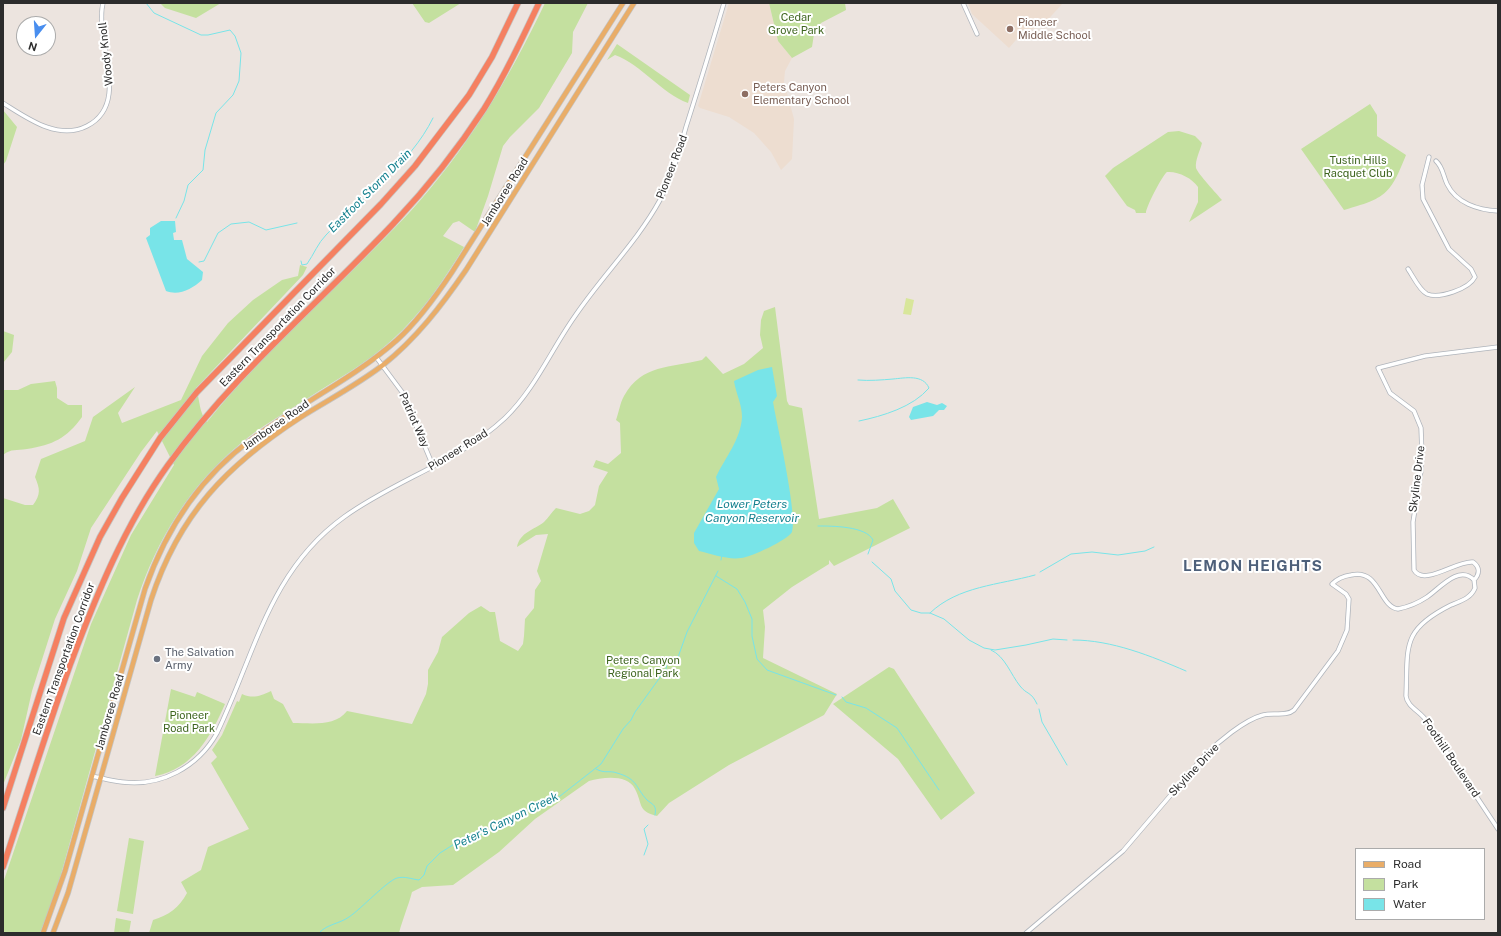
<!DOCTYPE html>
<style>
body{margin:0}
#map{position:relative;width:1501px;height:936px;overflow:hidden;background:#ece4df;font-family:"Public Sans",sans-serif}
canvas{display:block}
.frame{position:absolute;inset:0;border:4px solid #2c2c2c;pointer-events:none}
.legend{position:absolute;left:1355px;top:848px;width:130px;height:72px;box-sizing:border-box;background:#fff;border:1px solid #ababab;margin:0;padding:5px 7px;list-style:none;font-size:12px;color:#2c2c2c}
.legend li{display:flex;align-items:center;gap:8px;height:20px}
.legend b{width:20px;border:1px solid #ababab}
.north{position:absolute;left:16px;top:16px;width:40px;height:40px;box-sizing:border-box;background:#fff;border:1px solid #ababab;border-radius:50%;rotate:197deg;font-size:11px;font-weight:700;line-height:16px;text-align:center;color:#2c2c2c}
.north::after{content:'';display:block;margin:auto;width:14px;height:18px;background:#498eef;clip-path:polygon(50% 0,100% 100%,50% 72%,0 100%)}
</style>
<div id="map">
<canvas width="1501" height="936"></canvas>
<div class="frame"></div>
<ul class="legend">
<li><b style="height:5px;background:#e9ad68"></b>Road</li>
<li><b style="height:11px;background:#c4e09f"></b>Park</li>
<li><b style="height:11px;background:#78e4e8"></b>Water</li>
</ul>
<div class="north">N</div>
</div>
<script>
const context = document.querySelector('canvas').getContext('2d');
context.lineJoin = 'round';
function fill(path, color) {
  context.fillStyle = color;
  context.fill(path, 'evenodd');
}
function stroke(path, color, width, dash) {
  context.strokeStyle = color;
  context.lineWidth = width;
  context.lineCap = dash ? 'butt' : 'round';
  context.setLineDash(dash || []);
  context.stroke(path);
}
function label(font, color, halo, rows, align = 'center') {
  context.font = font + ' "Public Sans",sans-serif';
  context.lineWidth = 4;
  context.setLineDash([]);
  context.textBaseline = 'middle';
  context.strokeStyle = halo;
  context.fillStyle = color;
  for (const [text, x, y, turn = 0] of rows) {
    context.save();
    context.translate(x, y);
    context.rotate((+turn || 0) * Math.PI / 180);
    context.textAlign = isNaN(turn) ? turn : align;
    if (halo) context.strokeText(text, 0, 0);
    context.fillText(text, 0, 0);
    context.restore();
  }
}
fill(new Path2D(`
 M729 3H769L778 41 792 58 785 71 784 82 794 119 792 159 781 170 771 152 754 133 729 117 700 108 698 106Z
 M968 3H1063L1043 25 1022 33 1009 48 972 14Z`), '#edddd0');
fill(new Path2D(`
 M160 3H221L196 18 165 8Z
 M412 3H461L429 23 425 22Z
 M545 3H588L573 32 572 53 539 108 510 137 503 146 488 196 475 232 459 221 453 223 443 236 464 247C443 281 422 313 392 340 367 363 336 380 308 398 285 413 261 426 240 444 190 485 157 539 137 600L55 896 40 933H3V883L91 624 131 535 174 465 157 431 141 452 91 528 77 571 55 619 32 691 21 740 3 785V498L25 505H33C41 494 40 489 35 477L41 459 85 441 93 417 135 387 118 413 122 423 181 400 202 356 228 323 253 300 282 280 298 276 300 265 307 267 303 275 196 388C200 400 199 413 207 422 268 347 343 283 409 213 466 151 509 79 545 3Z
 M769 3H845L846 10 821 23 814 34 812 47 792 58 778 41Z
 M617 44 690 95 688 103C661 93 642 65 615 55L607 60Z
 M1370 104 1377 115V136L1406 155C1390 195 1386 198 1344 210L1301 149Z
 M3 110 17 127 6 161 3 165Z
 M1179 131 1195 136 1202 143C1200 151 1195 160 1196 168 1198 174 1217 194 1222 200L1189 222 1198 202V187C1192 178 1178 171 1167 172 1163 174 1145 209 1146 213H1136L1135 210 1127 206 1105 176 1113 168 1168 132Z
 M775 307 787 401 789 405 802 408 819 519 877 508 893 499 910 528 834 566 829 560V564L792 587 763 610 765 627 763 658 837 694 824 715 729 765 669 803 657 816C637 811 643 804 635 789 628 774 603 777 589 781L535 819 499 852 453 885 422 887 412 892C408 907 403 918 399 933H149L153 920C169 915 179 908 187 893L181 882 201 870 208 847 249 829 211 763 217 757 212 750 222 735 237 701 239 702 242 694C253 699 260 696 271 691L274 699 283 704 293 723C311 723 335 727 347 711L412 724 426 694 428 684V670L438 652 442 637 469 613 481 606 490 612H495L500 641 518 651 523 644 524 636 525 619 534 608 535 590 541 581 537 571 548 534 536 535 517 547C520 532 534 530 544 522 548 518 552 512 556 508L580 514 589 511 595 505 599 486 608 472 593 467 596 460 608 464 621 453 620 423 616 420C619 412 620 403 624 396 642 364 670 368 702 360L706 356 723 374 744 364 763 348 760 335 761 320 764 311Z
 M3 331 14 335 12 352 3 363Z
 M55 381 57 388V398L68 405H82V417C67 438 53 445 27 449 16 451 12 448 3 455V390H18L31 384Z
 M889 667 894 669 975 793 941 820 898 759 833 704Z
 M171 689 195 697 197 692 225 704C211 736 193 769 155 776Z
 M129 838 144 841 133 914 117 911Z
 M116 918 131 921 129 933H114Z`), '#c4e09f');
fill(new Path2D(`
 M906 298 914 300 911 315 903 314Z`), '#d8e69b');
fill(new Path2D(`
 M161 221H175L176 232 173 233 174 240H182L187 259 203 272 202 280C192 289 179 296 166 291L146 238 150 235V228Z
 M772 367 777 396 773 402C777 425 798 516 792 532 788 540 751 557 741 558 728 560 712 554 699 551L694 543V533L719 489 716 477C725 458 741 439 742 417 742 404 736 394 734 381L758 370Z
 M927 402 937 405 942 403 947 406 944 410H939L933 416 911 420 909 417 913 407Z`), '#78e4e8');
stroke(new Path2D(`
 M146 3 154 13 201 35H208L230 30 235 36 241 53 239 81 233 95 216 113 205 150 203 170 188 185 184 201 176 218
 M301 261 302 265 307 264C314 254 318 243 326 235 362 197 410 165 433 118
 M199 262 204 261 218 233 231 224 249 222 266 230 297 223
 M858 380C869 381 882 380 893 379 905 378 923 374 929 388 913 407 883 416 859 421
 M818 526C832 526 866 526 873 540L868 554
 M721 560 722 555
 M872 562 891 579 895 591 911 610 921 613H930L944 619 969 640 984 648 995 650 1026 645 1053 639 1067 640
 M1040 572 1071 554 1092 552 1118 555 1145 551 1154 547
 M716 576 737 589 745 602 752 619V636L757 659 767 670 836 695
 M930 613C958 586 999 585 1035 575
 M1073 640C1112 640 1151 656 1186 671
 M991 650C1005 656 1011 675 1020 686 1027 695 1031 691 1037 704
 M842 697 846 702 866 708 897 728 939 790
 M1039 709 1042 722 1067 765
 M596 769C605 774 609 770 617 773 638 779 635 787 647 800 653 805 657 805 655 815
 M644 855 648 844 644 829 648 825
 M319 933C327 924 339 924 349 917 361 909 387 881 397 878 405 876 411 879 419 880L424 875 427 866 440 853 459 841 478 836 533 807 555 800 601 764 623 729 631 720 635 712 666 669 667 658 669 657 675 661 677 660 687 632 718 571`), '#78e4e8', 1);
const minor = new Path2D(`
 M963 3 977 34
 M3 103C27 118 58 141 87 126 132 103 94 40 103 3
 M1436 161C1443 167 1443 176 1447 184 1456 203 1478 210 1498 211
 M1408 269C1413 276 1419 290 1427 294 1439 299 1469 289 1475 277L1471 269 1449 249 1423 199 1422 185 1429 157
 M376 357 402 392 433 466
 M1474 580C1480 574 1480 567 1473 562 1457 560 1424 587 1414 570L1413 522 1421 471 1422 455 1421 428 1414 411 1390 393 1378 368 1425 356 1498 347
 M1474 580 1475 588C1471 598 1461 601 1451 605 1401 630 1408 646 1406 696 1407 706 1419 711 1425 719L1498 829
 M92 776C102 778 112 781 122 782 161 787 198 767 217 733 255 654 269 571 344 517 395 480 458 462 505 418 535 389 551 350 575 316 602 276 637 242 660 200 672 177 679 152 686 127 699 86 712 44 724 3
 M1026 933 1123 851 1204 756C1218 742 1244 720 1263 715 1273 712 1286 717 1294 710L1338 651 1347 630 1349 599 1346 594 1332 584C1337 579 1344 576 1351 575 1380 568 1379 607 1398 609 1408 607 1418 603 1427 597 1439 589 1459 564 1474 580`);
const major = new Path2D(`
 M43 933 65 871 145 589C166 529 201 476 252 439 299 404 353 379 397 340 419 320 436 296 452 272L623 3
 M53 933 68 893 151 600C179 514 227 465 301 417 328 400 357 385 383 365 416 339 442 305 466 270L634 3`);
const highway = new Path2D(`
 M3 808 64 618 100 537 122 498 160 438 197 392 381 204 415 166 469 95 492 57 518 3
 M3 867C25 800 46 732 70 665 96 596 124 526 168 465 233 375 318 304 394 223 427 188 458 149 484 109 505 75 522 39 539 3`);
stroke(minor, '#afb4bb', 5);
stroke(major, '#c4c4c4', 6);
stroke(highway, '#c4c4c4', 7);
stroke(minor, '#fff', 3.5);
stroke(major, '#e9ad68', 4.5);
stroke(highway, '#f58061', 5.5);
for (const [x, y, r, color] of [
 [1010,29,4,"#8d6e63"],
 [745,94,4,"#8d6e63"],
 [157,659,4,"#6b7280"]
]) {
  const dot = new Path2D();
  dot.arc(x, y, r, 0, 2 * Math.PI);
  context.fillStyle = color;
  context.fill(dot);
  stroke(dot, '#fff', 1.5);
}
label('11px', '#3e651f', '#fff', [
 ["Cedar",796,18],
 ["Grove Park",796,31],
 ["Tustin Hills",1358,161],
 ["Racquet Club",1358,174],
 ["Peters Canyon",643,661],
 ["Regional Park",643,674],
 ["Pioneer",189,716],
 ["Road Park",189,729]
]);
label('11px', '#785e54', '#fff', [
 ["Pioneer",1018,23],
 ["Middle School",1018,36],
 ["Peters Canyon",753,88],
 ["Elementary School",753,101]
], 'left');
label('11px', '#2c2c2c', '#fff', [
 ["Woody Knoll",106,54,-96],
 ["Pioneer Road",672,167,-69],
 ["Jamboree Road",505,192,-58],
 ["Eastern Transportation Corridor",278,327,-46],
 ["Patriot Way",414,420,66],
 ["Jamboree Road",276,425,-35],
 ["Pioneer Road",458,450,-32],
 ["Skyline Drive",1417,479,-83],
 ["Eastern Transportation Corridor",64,659,-70],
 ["Jamboree Road",110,712,-74],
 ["Foothill Boulevard",1451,758,56],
 ["Skyline Drive",1194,770,-47]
]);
label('11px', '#5b616d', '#fff', [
 ["The Salvation",165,653],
 ["Army",165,666]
], 'left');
label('italic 12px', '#15818f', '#fff', [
 ["Eastfoot Storm Drain",370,191,-45],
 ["Lower Peters",752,504],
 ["Canyon Reservoir",752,518],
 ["Peter's Canyon Creek",506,821,-26]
]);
context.letterSpacing = '1px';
label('bold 15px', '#4e607a', '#fff', [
 ["LEMON HEIGHTS",1253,566]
]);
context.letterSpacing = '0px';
</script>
